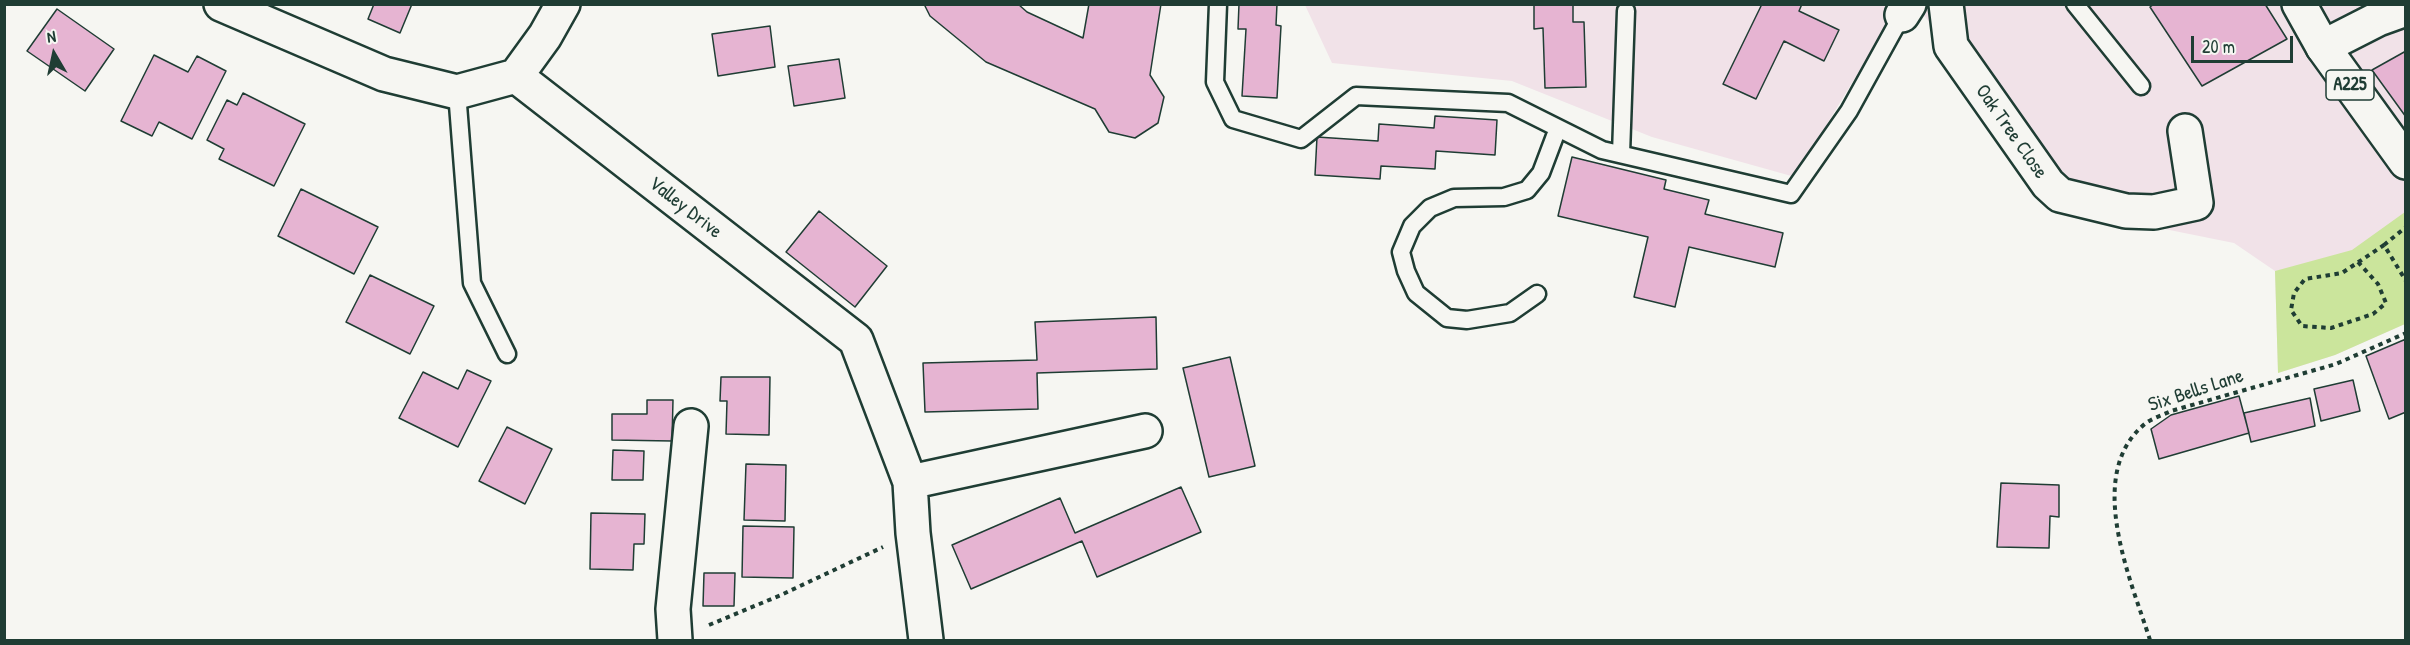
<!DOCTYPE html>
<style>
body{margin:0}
#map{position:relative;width:2410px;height:645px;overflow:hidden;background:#f6f6f2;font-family:"Patrick Hand",sans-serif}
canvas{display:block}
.frame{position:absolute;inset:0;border:6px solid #1f3d34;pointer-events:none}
.north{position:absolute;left:24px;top:24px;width:60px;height:60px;-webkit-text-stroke:4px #f6f6f2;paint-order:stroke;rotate:351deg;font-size:16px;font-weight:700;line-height:24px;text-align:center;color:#1f3d34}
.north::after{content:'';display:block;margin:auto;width:21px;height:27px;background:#1f3d34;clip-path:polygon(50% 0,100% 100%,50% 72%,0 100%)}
.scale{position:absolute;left:2191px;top:36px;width:102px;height:27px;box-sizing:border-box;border:3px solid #1f3d34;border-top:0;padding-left:8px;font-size:18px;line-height:21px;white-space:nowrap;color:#1f3d34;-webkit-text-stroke:4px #f6f6f2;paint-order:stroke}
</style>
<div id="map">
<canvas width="2410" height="645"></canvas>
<div class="frame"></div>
<div class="north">N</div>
<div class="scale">20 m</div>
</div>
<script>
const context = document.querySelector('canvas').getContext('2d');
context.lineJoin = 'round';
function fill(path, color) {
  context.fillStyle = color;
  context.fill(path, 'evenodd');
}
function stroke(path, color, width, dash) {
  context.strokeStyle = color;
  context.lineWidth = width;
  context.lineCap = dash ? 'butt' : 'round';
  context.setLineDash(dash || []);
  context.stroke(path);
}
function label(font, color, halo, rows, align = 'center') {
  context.font = font + ' "Patrick Hand",sans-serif';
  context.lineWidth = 4.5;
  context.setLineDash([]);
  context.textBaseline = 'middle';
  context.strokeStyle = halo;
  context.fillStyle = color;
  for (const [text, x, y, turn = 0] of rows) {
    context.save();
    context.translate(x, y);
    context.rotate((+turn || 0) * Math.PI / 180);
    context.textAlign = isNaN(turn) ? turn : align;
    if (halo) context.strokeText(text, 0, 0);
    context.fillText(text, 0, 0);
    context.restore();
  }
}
fill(new Path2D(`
 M1305 5H1899L1795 177 1652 137 1512 81 1332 63Z
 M1916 5H2405V324L2335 355 2278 373 2275 271 2234 243 2075 211Z`), '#f1e2e8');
fill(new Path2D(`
 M2405 212V324L2335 355 2278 373 2275 271 2352 250Z`), '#cbe59c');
const building = new Path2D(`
 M374 4H412L400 33 368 19Z
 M924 4H1018L1027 12 1083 38 1089 4H1161L1150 75 1164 97 1158 123 1135 138 1109 132 1095 109 986 62 930 16Z
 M1239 4H1277L1276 25 1281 26 1277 98 1242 96 1246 29H1238Z
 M1534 4H1573V22H1584L1586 87 1545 88 1543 28 1534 29Z
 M1762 4H1802L1799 11 1839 30 1824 61 1784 41 1756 99 1723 84Z
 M2154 4H2265L2287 39 2202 86 2150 7Z
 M57 9 114 49 85 91 27 51Z
 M770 26 775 67 718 76 712 34Z
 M2406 51V117L2372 70Z
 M154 55 188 72 197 56 226 71 192 139 159 122 152 136 121 121Z
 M839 59 845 98 794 106 788 66Z
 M243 93 305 124 274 186 219 159 224 149 207 140 227 100 237 105Z
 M1435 116 1497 120 1495 155 1436 151 1435 169 1381 166 1380 179 1315 175 1317 137 1378 141 1379 124 1434 128Z
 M1572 157 1666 180 1664 189 1709 200 1705 214 1783 233 1775 267 1689 247 1675 307 1634 297 1648 237 1558 216Z
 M301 189 378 227 354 274 278 236Z
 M819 211 887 266 855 307 786 252Z
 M370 275 434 306 410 354 346 322Z
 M1156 317 1157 369 1037 373 1038 409 925 412 923 363 1037 360 1035 322Z
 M2406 339V412L2389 419 2366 356Z
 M1230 357 1255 466 1209 477 1183 368Z
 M467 370 491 381 458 447 399 418 423 372 458 389Z
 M721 377H770L769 435 726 434 727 401H720Z
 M2353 380 2360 411 2321 421 2314 389Z
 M2239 396 2249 433 2159 459 2151 429 2171 415Z
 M2310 398 2315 426 2251 442 2244 413Z
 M647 400H673L672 441 612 440V414H647Z
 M507 427 552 449 525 504 479 481Z
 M613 450 644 451 643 480H612Z
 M746 464 786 465 785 521 744 520Z
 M2001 483 2059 485V517L2050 516 2049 548 1997 547Z
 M1181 487 1201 532 1097 577 1082 541 971 589 952 545 1060 498 1075 533Z
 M591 513 645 514 644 544H634L633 570 590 569Z
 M743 526 794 527 793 578 742 577Z
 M704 573H735L734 606H703Z`);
fill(building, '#e6b4d2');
stroke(building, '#1f3d34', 1.5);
const service = new Path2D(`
 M1218 4 1215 82 1233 119 1301 139 1356 96 1508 103 1602 150 1791 194 1849 111 1902 15
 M2075 4 2141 86
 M457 92 472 283 507 354
 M1621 154 1626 11
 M1537 294 1510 313 1467 320 1447 318 1416 293 1406 271 1401 252 1412 226 1430 208 1454 198 1504 197 1527 190 1541 173 1558 128`);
const minor = new Path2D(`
 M221 4 384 74 457 92 516 76 856 340 910 482 913 533 926 640
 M1946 4 1951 46 2048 184 2060 195 2126 211 2154 212 2196 203 2185 131
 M1902 15 1909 4
 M2323 47 2378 19 2406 9
 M516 76 545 36 563 4
 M910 482 1145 431
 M675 640 673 609 691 426`);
const primary = new Path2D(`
 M2299 4 2323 47 2406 162`);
stroke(service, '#1f3d34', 21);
stroke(minor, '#1f3d34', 38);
stroke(primary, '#1f3d34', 38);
stroke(new Path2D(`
 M2384 245 2406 227
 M2358 262 2378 284 2386 303 2373 314 2331 328 2302 326 2291 310 2294 293 2305 279 2342 273 2384 245 2406 281
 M709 625 781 595 883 547
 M2150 640C2131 580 2083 473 2146 423 2153 418 2163 415 2171 411L2336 364 2406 333`), '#1f3d34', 4, [4.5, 4.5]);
stroke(service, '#f6f6f2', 16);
stroke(minor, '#f6f6f2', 33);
stroke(primary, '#f6f6f2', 33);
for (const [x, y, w] of [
 [2350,85,48]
]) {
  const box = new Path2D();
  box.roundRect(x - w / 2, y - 15, w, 30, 4.5);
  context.fillStyle = '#f6f6f2';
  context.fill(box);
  stroke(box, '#1f3d34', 1.5);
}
label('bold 18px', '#1f3d34', null, [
 ["A225",2350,85]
]);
label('20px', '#1f3d34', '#f6f6f2', [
 ["Oak Tree Close",2011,132,55],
 ["Valley Drive",685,208,38],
 ["Six Bells Lane",2196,391,-18]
]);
</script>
